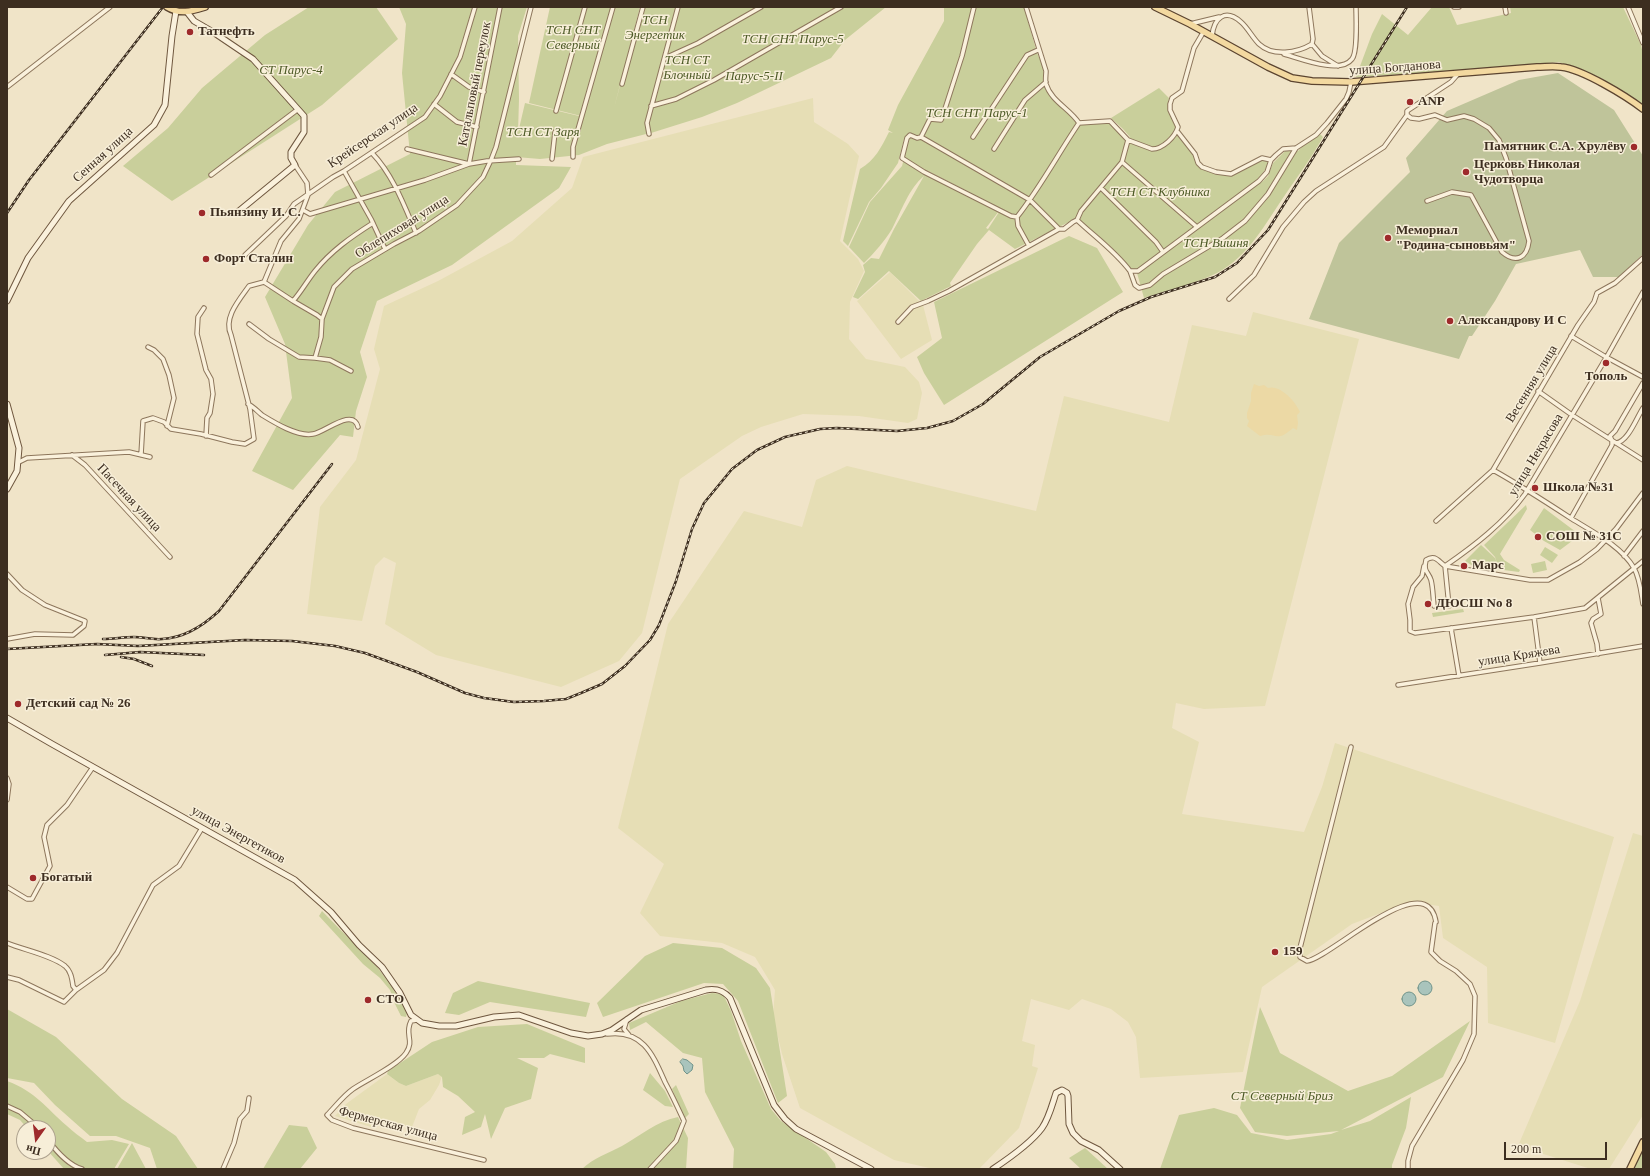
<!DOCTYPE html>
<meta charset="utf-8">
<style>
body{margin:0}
#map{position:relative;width:1650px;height:1176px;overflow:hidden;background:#f0e4c8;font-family:Georgia,serif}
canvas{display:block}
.frame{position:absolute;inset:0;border:8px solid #3d2e20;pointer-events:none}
.north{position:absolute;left:16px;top:1120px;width:40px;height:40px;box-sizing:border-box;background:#f7eed8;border:1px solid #ada18e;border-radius:50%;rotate:194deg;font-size:11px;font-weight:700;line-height:16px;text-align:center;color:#3d2e20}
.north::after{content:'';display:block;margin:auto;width:14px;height:18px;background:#9e2a2b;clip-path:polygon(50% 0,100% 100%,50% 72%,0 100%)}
.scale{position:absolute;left:1504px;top:1142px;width:103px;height:18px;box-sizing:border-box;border:2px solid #3d2e20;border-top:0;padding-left:5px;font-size:12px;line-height:14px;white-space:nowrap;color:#3d2e20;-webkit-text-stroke:3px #f7eed8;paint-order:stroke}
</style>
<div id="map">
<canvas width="1650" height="1176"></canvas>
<div class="frame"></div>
<div class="north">Пн</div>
<div class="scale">200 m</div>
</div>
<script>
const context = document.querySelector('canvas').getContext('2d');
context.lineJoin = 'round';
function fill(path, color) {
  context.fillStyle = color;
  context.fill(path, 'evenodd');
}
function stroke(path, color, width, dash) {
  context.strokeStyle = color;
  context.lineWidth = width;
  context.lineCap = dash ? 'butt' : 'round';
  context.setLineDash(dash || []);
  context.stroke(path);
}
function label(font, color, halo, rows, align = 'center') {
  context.font = font + ' Georgia,serif';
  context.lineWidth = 3;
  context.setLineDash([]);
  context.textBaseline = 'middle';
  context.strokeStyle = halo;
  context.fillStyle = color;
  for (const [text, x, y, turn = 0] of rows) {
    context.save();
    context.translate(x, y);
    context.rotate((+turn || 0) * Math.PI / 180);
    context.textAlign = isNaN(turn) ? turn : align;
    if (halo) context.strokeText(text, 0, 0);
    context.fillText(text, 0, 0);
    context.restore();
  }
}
fill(new Path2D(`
 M813 98 814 122 848 144 859 156 840 241 858 259 864 271 850 302 849 339 866 359 905 367 919 382 922 393 917 419 908 423 859 416 803 414 761 427 742 436 680 479 642 633 619 661 561 687 436 655 385 624 396 563 384 557 375 566 362 621 307 614 320 507 356 460 380 369 374 349 384 306 438 281 512 241 572 188 583 157Z
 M890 272 923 305 932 340 901 359 857 301Z
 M1253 312 1359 339 1265 706 1204 709 1176 703 1172 728 1199 742 1182 814 1304 832 1322 787 1335 743 1614 837 1555 1043 1488 1023 1487 967 1443 938 1439 906 1410 902 1352 924 1262 987 1243 1072 1140 1078 1136 1037 1128 1022 1111 1009 1082 999 1069 1010 1031 999 1022 1041 1035 1045 1032 1066 1038 1068 1019 1128 979 1169H934L894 1160 800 1108 782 1054 773 1016 775 990 755 957 722 943 660 936 640 913 664 864 618 828 668 624 744 511 802 527 816 480 847 466 1036 511 1064 396 1169 422 1192 325 1246 336Z
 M1633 833 1643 836V1115L1609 1169H1591L1518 1146 1580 1001Z
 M387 1074 399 1083 406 1086 438 1074 442 1076 439 1085 430 1100 419 1109 412 1127 381 1120 371 1127 335 1116 346 1104Z`), '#e6deb5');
fill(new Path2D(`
 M309 7H376L398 39 322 105 172 201 123 166 168 128 202 88 265 35Z
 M399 7H527L518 36 519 99 518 133 525 103 583 117 615 7H640L614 108 641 7H886L845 40 831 58 737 103 702 117 651 133 650 131V133L607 144 579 155 540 159 516 157V165L571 167 559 188 452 265 377 301 360 352 367 377 356 411 353 437 340 435 293 490 252 471 292 398 285 344 265 297 308 225 335 192 410 154 402 73 406 24Z
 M550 7H612L581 116 529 103Z
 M944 7H1024L1037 53 1045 70 1044 85 1059 105 1081 125 1110 123 1127 141 1120 162 1099 186 1075 219 1015 249 989 230 977 244 950 283 951 286 921 301 889 271 858 299 853 297 865 272 863 265 871 258 879 259 894 229 924 176C909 188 901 212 892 229 884 242 875 252 864 263L849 247 870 202 902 166 909 140 905 138 904 139 898 163 881 188 869 202 848 246 843 241 860 169C875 160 881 148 889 132L893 133 888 130 898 105 944 21ZM928 171 1001 209 988 229 986 228 999 211 926 173Z
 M1432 7H1449L1457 25 1511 13 1510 7H1623L1641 45 1643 54V106L1626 94 1604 82 1559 62 1456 71 1356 77 1372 34 1382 14 1408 35Z
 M1159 88 1169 98 1168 104 1178 134 1193 154 1201 168 1231 175 1262 160 1269 161 1268 166 1255 183 1137 270 1131 269 1108 244 1094 234 1079 220V216L1122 164 1130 137 1123 129 1111 118Z
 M1319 133 1323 137C1312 157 1298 176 1285 195 1265 224 1249 256 1217 273 1194 284 1168 290 1144 298L1137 273 1146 268 1162 254 1236 199 1263 181 1268 176 1273 163 1286 150 1293 149 1298 151 1305 143Z
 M1069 236 1097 248 1123 292 944 405 924 373 917 357 942 338 934 302Z
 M1526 505 1527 509 1500 554 1504 560 1520 570 1519 572 1473 566 1465 561 1481 545 1495 558 1497 563 1495 557 1484 545Z
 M1544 508 1580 535 1560 550 1544 541 1530 530Z
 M1545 547 1558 555 1552 563 1540 555Z
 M1545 561 1547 570 1533 573 1531 564Z
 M1463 609 1464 612 1433 617 1432 613Z
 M322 911 378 968 392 987 407 1013 406 1017 401 1016 395 1004 390 990 380 978 363 964 319 916Z
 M673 943 722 948 756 968 770 988 787 1096 778 1103 738 1001 723 984 704 983 603 1017 597 1003 645 956Z
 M478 981 590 1003 586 1017 490 1002 459 1015 445 1013 453 993Z
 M712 993 723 994 731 1011 741 1041 771 1109 781 1121 826 1152 835 1164 836 1169H733L734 1149 705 1092 702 1058 683 1053 646 1022 630 1030 629 1023 681 1001Z
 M1260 1007 1280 1053 1348 1091 1392 1076 1470 1021 1443 1077 1341 1130 1370 1121 1411 1097 1406 1128 1392 1165V1169H1160L1179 1115 1214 1108 1237 1115 1251 1133 1287 1140 1331 1134 1339 1131 1287 1136 1255 1132 1240 1108Z
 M7 1009 56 1037 122 1099 176 1136 198 1169H157L150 1148 116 1136H90L55 1105 34 1083 7 1078Z
 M527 1024 585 1048V1063L550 1054 544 1058H517L538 1068 531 1099 505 1108 491 1139 485 1114 481 1127 462 1135 465 1117 475 1112 458 1096 443 1087 442 1077 438 1074 406 1086 399 1083 387 1074 388 1071 432 1042 478 1027Z
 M650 1073 665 1091 673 1107 665 1106 643 1090Z
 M7 1081C36 1092 45 1107 67 1126 73 1132 81 1137 87 1142L112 1140 129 1144 114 1169H64L48 1151V1128H27L20 1120 7 1114Z
 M676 1085 689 1114 684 1119 672 1089Z
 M678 1117 688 1138 686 1169H582C593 1158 609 1153 622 1146 640 1136 657 1121 678 1117Z
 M289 1125 307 1127 317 1148 300 1169H263Z
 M132 1143 146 1169H117Z
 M1085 1148 1108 1169H1081L1069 1158Z
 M1643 1149V1169H1632L1642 1151Z`), '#c9cf9b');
fill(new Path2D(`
 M1254 384 1259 386 1264 385 1268 388C1280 384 1296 402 1300 412L1297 415 1298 423 1297 430 1293 428C1275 444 1277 431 1260 436L1247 426 1249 421 1247 418V413L1251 401V393Z`), '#ecd9a5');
fill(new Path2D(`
 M1558 73 1614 110 1643 156V254L1619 277H1593L1580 250 1516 264 1495 301 1472 336H1469L1459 359 1309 319 1339 243 1410 172 1406 158 1447 111 1519 80Z`), '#bfc49a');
const water = new Path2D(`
 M1418 988a7 7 0 1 1 14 0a7 7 0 1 1-14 0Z
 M1402 999a7 7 0 1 1 14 0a7 7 0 1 1-14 0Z
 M683 1059 687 1060 693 1065 692 1070 687 1074 684 1071 683 1066 680 1062Z`);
fill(water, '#a9c4bc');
stroke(water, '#6f938a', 1);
const street = new Path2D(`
 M1026 7 1046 71C1046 75 1045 80 1046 84 1051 101 1070 109 1079 123
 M1454 7H1459
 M1505 7 1506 13
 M1628 7 1643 43
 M1190 24 1219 17
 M1212 36C1214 18 1225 8 1241 22 1248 28 1252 37 1259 44 1273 57 1297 53 1312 44L1313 39 1309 7
 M1312 44 1322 56 1338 66
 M1284 54C1299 58 1340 75 1352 59 1358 52 1356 18 1356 7
 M665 58 698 43 761 7
 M451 74 469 87 484 92
 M622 84 643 7
 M7 87 110 7
 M434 104 457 122 477 127
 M651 106 676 99 714 80 841 7
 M556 111 585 7
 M1177 131 1195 154 1198 163 1202 167 1216 172 1231 174 1262 158 1271 160
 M649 134 647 123 678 7
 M921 137 930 119 941 120 943 115 962 56 974 7
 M973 137 1027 55 1038 50
 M407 149 469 164 500 7
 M994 149 1025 100 1046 82
 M372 153C393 175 404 205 416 233
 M573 157V147L613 7
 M552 159 555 132
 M1122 162 1197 227
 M344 171 371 219 385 249
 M211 175 297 110
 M1101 188 1156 242 1163 252
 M1427 201 1452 192 1471 195 1502 252C1516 264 1527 258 1529 241L1506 158 1499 140 1489 128 1474 119 1464 116 1447 120 1435 115 1419 119 1411 118 1407 115V111L1451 82 1458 74
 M303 210 310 214 425 180 469 164 487 161 519 159
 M1017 217 1011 216 924 172 902 158 907 138 910 135 917 138 921 137 1030 200 1059 229
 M1077 220C1095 237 1115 251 1130 271H1138L1259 181 1267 172 1271 160 1276 155 1283 149 1296 148 1316 135 1327 123 1346 99 1349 92 1351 82
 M1029 246 1018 226 1017 217C1040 188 1058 154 1079 123L1110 121 1128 140
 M245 255 286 216 294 204 333 177 344 171 425 117 440 96 460 57 475 7
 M1130 271 1135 285 1139 288 1150 285 1163 274 1223 238 1245 221 1268 194 1296 148
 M264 282 293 301 317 315 322 319
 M1229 299 1254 275 1283 227 1304 202 1316 191 1384 147 1407 115
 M293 301C301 292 307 281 315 271 331 251 351 237 373 223
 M204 308 198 317 197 334 206 370 211 379 213 394 210 413 207 418 206 436
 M898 322 912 307 928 301 949 291 1059 229H1064L1073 222 1077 220 1081 211 1122 162 1128 140 1152 149C1163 149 1175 137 1178 127L1170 110V104L1172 98 1182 91 1194 48 1204 31
 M249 324 269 339 299 357 315 358
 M1571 336 1606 357 1643 377
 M148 347 154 350 163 359 169 375 174 398 167 426
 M351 371 330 360 315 358 321 337 322 319 334 287 352 269 394 244 419 231 457 205 483 177 491 160 496 147 531 7
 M1538 391 1572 415 1643 460
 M248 404C254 407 257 411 262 415 275 423 298 437 313 434 324 433 353 407 358 427
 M1616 443C1628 442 1637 417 1643 408
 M72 455 85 465 170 557
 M141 455 143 421 153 418 164 422 171 429 201 434 232 442 245 444 254 439 250 409 231 335C223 318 239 300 249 286L264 282 281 241 299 219 308 195 307 183 295 165
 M19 462 27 458 129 452 150 457
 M1493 470C1520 485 1546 502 1572 519 1593 532 1621 546 1634 568 1640 579 1641 592 1643 604
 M1571 518 1612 445V441L1610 436 1615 431 1643 383
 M1436 521 1493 470 1578 325 1594 302 1597 293 1615 283 1643 258
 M1624 556 1643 531
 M1424 566 1422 576 1413 587 1408 604 1410 620V631L1415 633 1534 617 1585 608 1643 561
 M1445 566C1474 546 1504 523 1525 494L1606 358 1643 292
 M1445 566 1530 580H1548L1580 562 1597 549 1616 529 1643 493
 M1445 566 1449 606
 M7 574 22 590 45 605 85 621 84 626 73 635 35 634 7 639
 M1598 598 1601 614 1593 619 1591 623 1597 644 1598 654
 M1434 606C1433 597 1433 588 1431 580 1428 571 1423 572 1426 560 1435 554 1438 561 1445 566
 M1534 617 1540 663
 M1451 628 1459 676
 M1398 685 1540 663 1643 646
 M1351 747 1300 948V957L1307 961C1329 959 1427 864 1436 922
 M7 778 9 784 7 800
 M7 887 27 899H32L50 866 44 837 47 825 67 805 93 767
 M7 943C24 950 51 955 65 966 71 971 72 979 73 986L76 990
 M7 977 19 980 64 1002 76 990 104 970 117 953 153 885 179 866 202 828
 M627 1019 624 1029 629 1035
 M417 1020 411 1021C404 1035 415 1040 406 1053 397 1066 366 1080 353 1089 343 1096 335 1107 327 1115L332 1120 353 1128 484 1160
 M607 1034C643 1029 653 1055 665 1082 672 1095 678 1108 684 1121L676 1141 650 1169
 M7 1106 20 1112 39 1128
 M48 1140C57 1152 68 1165 82 1169
 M223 1169 234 1143 240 1119 247 1111 249 1098
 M1408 1169V1161L1412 1146 1463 1060 1474 1034 1475 996 1470 984 1456 971 1440 961 1431 952 1435 923`);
const secondary = new Path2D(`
 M187 12 194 21 213 32 253 59 304 116V132L291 152V158L295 165 239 211
 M7 301 28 258 69 201 154 125 165 105 172 36 176 11
 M7 404 19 448 17 471 7 489
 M7 718 52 744 295 880 331 912 359 945 382 967 400 993 411 1015 422 1023 439 1026H456L494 1017 519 1015 571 1033 588 1036 602 1034 612 1030 641 1010 706 990C716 988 723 990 730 998L774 1105 785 1119 796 1129 871 1169
 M993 1169C1008 1159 1031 1143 1042 1128 1049 1118 1052 1105 1056 1093L1062 1090 1067 1093 1068 1096 1069 1124 1073 1133 1081 1141 1099 1150 1120 1169`);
const primary = new Path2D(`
 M167 7C180 15 192 11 205 7
 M1155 7 1190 24 1268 67 1292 78 1312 81 1351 82 1537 67C1545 67 1553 66 1561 67 1582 69 1626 96 1643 109
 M1630 1169 1643 1142`);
stroke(street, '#8d765c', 5.5);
stroke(secondary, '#6f573f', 7);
stroke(primary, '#5b4430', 8);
stroke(street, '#faf1dc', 3.5);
stroke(secondary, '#faf1dc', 5);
stroke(primary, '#f3d9a0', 5.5);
const rail = new Path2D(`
 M7 213 29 180 163 7
 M103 639C113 639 124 637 134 637 143 637 153 640 162 639 184 638 204 625 219 611L332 464
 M7 649 97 644 138 646 245 640 292 641 335 646 365 653 417 672 465 693 484 698 514 702 544 701 566 699 581 693 602 684 625 666 650 640 659 625 676 581 692 529 704 503 732 469 757 450 785 437 820 429 837 428 897 431 927 428 953 421 983 404 1040 357 1119 311 1151 297 1215 277 1237 263 1268 230 1407 7
 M105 655 140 652 204 655
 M121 657 134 659 152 666`);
stroke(rail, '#3d2e20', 2.5);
stroke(rail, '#f7eed8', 1, [3]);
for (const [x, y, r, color] of [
 [190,32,4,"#9e2a2b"],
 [1410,102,4,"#9e2a2b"],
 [1634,147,4,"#9e2a2b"],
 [1466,172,4,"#9e2a2b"],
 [202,213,4,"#9e2a2b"],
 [1388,238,4,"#9e2a2b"],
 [206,259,4,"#9e2a2b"],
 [1450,321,4,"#9e2a2b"],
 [1606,363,4,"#9e2a2b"],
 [1535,488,4,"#9e2a2b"],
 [1538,537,4,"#9e2a2b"],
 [1464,566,4,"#9e2a2b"],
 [1428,604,4,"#9e2a2b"],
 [18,704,4,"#9e2a2b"],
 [33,878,4,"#9e2a2b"],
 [1275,952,4,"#9e2a2b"],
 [368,1000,4,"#9e2a2b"]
]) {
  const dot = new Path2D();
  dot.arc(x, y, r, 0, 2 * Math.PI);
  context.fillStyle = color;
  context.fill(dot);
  stroke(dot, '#f7eed8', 1.5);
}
label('italic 13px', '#4d5a26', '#f7eed8', [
 ["ТСН",655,21],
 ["Энергетик",655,36],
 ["ТСН СНТ",573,31],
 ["Северный",573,46],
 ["ТСН СНТ Парус-5",793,40],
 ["ТСН СТ",687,61],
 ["Блочный",687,76],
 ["СТ Парус-4",291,71],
 ["Парус-5-II",754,77],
 ["ТСН СНТ Парус-1",977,114],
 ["ТСН СТ Заря",543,133],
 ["ТСН СТ Клубника",1160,193],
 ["ТСН Вишня",1216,244],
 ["СТ Северный Бриз",1282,1097]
]);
label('bold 13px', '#3d2e20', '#f7eed8', [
 ["Татнефть",198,32],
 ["ANP",1418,102],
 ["Памятник С.А. Хрулёву",1626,147,"right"],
 ["Церковь Николая",1474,165],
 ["Чудотворца",1474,180],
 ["Пьянзину И. С.",210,213],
 ["Мемориал",1396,231],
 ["\"Родина-сыновьям\"",1396,246],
 ["Форт Сталин",214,259],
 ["Александрову И С",1458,321],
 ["Тополь",1606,377,"center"],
 ["Школа №31",1543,488],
 ["СОШ № 31С",1546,537],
 ["Марс",1472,566],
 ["ДЮСШ No 8",1436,604],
 ["Детский сад № 26",26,704],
 ["Богатый",41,878],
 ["159",1283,952],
 ["СТО",376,1000]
], 'left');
label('13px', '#3d2e20', '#f7eed8', [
 ["улица Богданова",1395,68,-4],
 ["Катальповый переулок",475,84,-79],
 ["Крейсерская улица",373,136,-34],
 ["Сенная улица",103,155,-42],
 ["Облепиховая улица",402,227,-32],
 ["Весенняя улица",1532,384,-59],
 ["улица Некрасова",1536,455,-59],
 ["Пасечная улица",129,498,47],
 ["улица Кряжева",1519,656,-9],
 ["улица Энергетиков",238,835,29],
 ["Фермерская улица",388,1124,15]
]);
</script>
